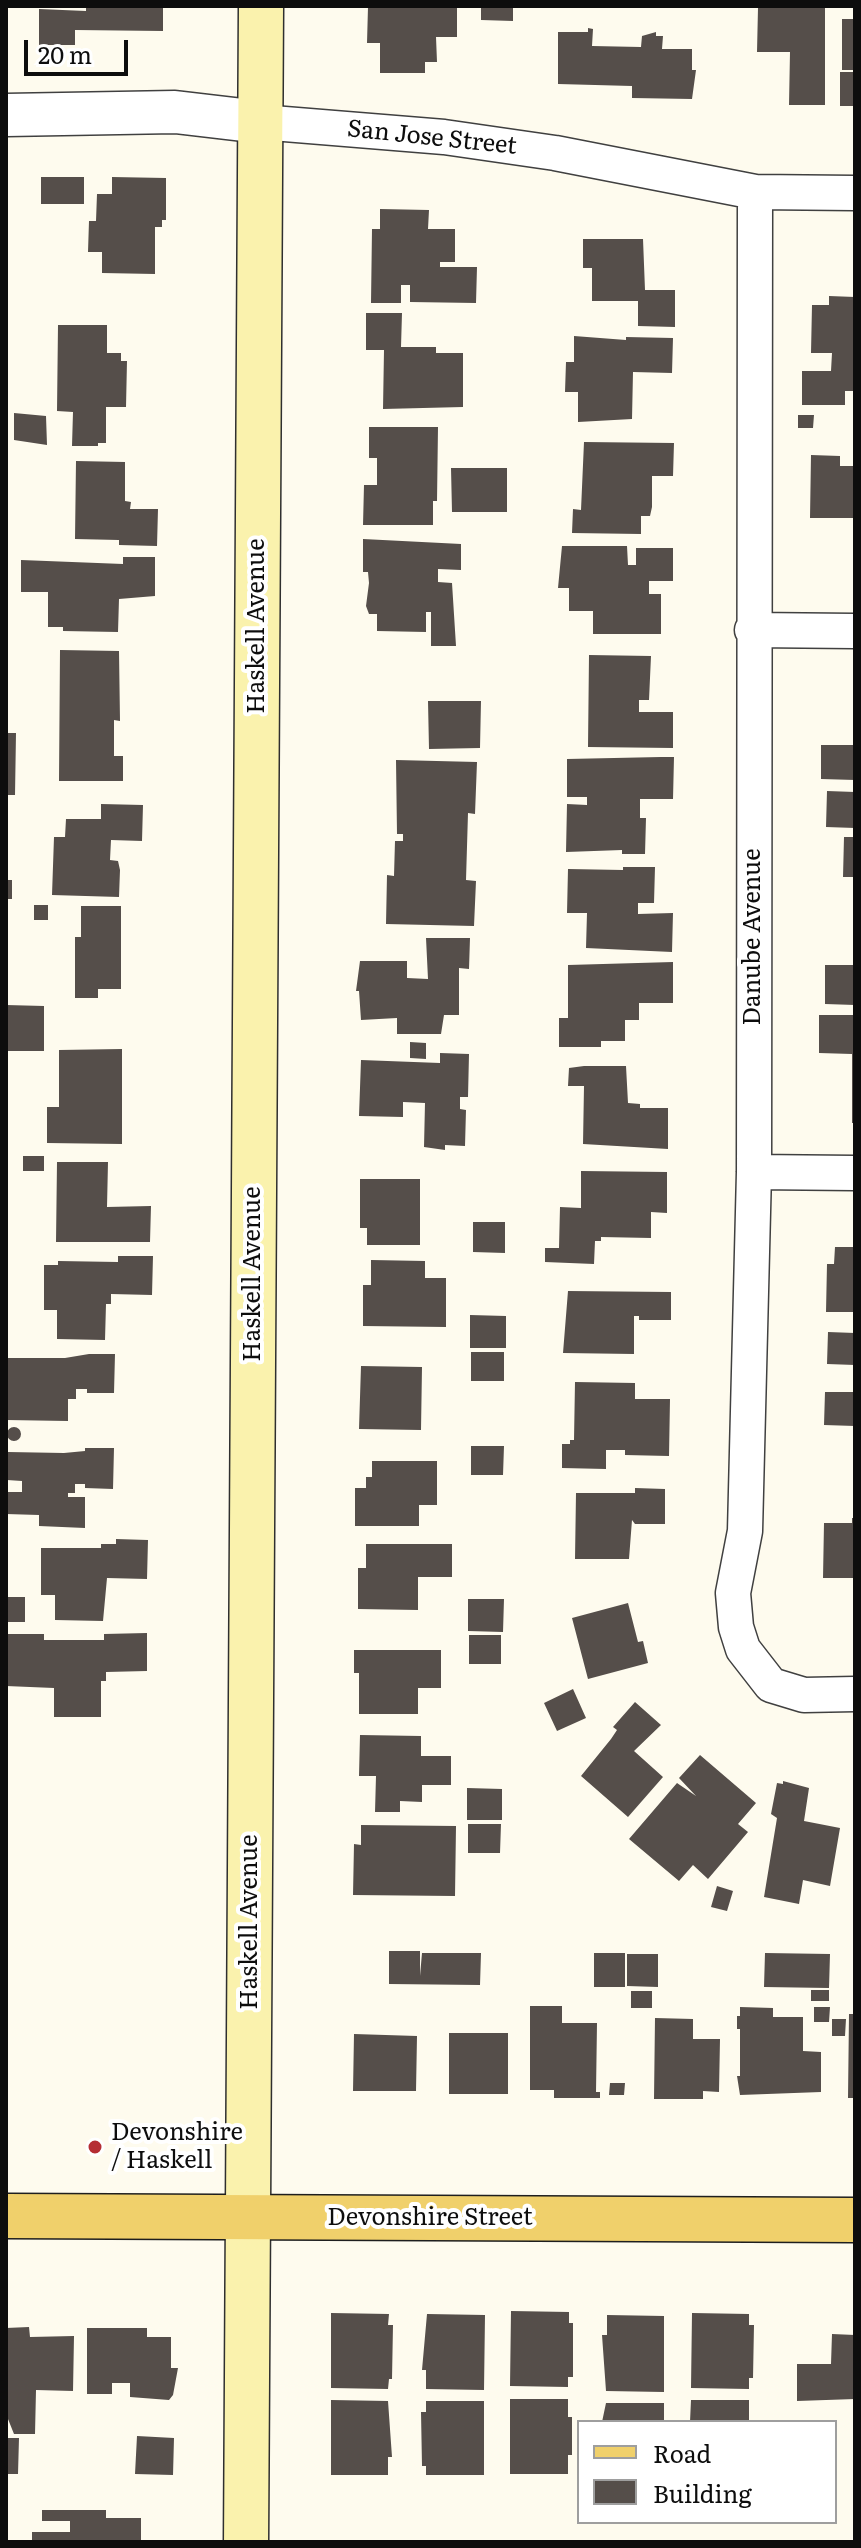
<!DOCTYPE html>
<style>
body{margin:0}
#map{position:relative;width:861px;height:2548px;overflow:hidden;background:#fefbee;font-family:Literata,serif}
canvas{display:block}
.frame{position:absolute;inset:0;border:8px solid #0d0d0d;pointer-events:none}
.legend{position:absolute;left:577px;top:2420px;width:260px;height:104px;box-sizing:border-box;background:#fff;border:2px solid #9e9e9e;margin:0;padding:10px 14px;list-style:none;font-size:24px;color:#0d0d0d}
.legend li{display:flex;align-items:center;gap:16px;height:40px}
.legend b{width:40px;border:2px solid #9e9e9e}
.scale{position:absolute;left:24px;top:40px;width:104px;height:36px;box-sizing:border-box;border:4px solid #0d0d0d;border-top:0;padding-left:10px;font-size:24px;line-height:28px;white-space:nowrap;color:#0d0d0d;-webkit-text-stroke:6px #fff;paint-order:stroke}
</style>
<div id="map">
<canvas width="861" height="2548"></canvas>
<div class="frame"></div>
<ul class="legend">
<li><b style="height:10px;background:#f0d06b"></b>Road</li>
<li><b style="height:22px;background:#554e4a"></b>Building</li>
</ul>
<div class="scale">20 m</div>
</div>
<script>
const context = document.querySelector('canvas').getContext('2d');
context.lineJoin = 'round';
function fill(path, color) {
  context.fillStyle = color;
  context.fill(path, 'evenodd');
}
function stroke(path, color, width, dash) {
  context.strokeStyle = color;
  context.lineWidth = width;
  context.lineCap = dash ? 'butt' : 'round';
  context.setLineDash(dash || []);
  context.stroke(path);
}
function label(font, color, halo, rows, align = 'center') {
  context.font = font + ' Literata,serif';
  context.lineWidth = 8;
  context.setLineDash([]);
  context.textBaseline = 'middle';
  context.strokeStyle = halo;
  context.fillStyle = color;
  for (const [text, x, y, turn = 0] of rows) {
    context.save();
    context.translate(x, y);
    context.rotate((+turn || 0) * Math.PI / 180);
    context.textAlign = isNaN(turn) ? turn : align;
    if (halo) context.strokeText(text, 0, 0);
    context.fillText(text, 0, 0);
    context.restore();
  }
}
fill(new Path2D(`
 M86 6H163V31L75 30V45H39V9L86 11Z
 M457 6V37H436L437 62H425V73H380V43H367L368 7Z
 M481 6H513V21L481 20Z
 M825 7V105H789L790 52H757L758 8Z
 M842 19H855V70H842Z
 M588 28 593 29 592 46 641 47 642 36 656 32V36H663L662 49H692V70H696L692 99 632 98V86L558 84V32H588Z
 M840 72H855V106H840Z
 M41 177H84V204H41Z
 M112 177 166 178V220H162V227H155V274L102 273V252H88L89 221H96L97 194H112Z
 M380 209 429 210 428 229H455V262H440V267H477L476 303 410 302V285H401V303H371L372 229H380Z
 M583 239H643L645 290H675V327L638 326V301H592V268H583Z
 M829 296 855 297 853 391H845V405H802V371H831L832 353H811L812 305H829Z
 M366 313H402L401 347H436V353H463V407L383 409 384 350H366Z
 M58 325H107V353H121V361H127L126 407H106V443H98V446H72L73 412 57 411Z
 M574 336 626 340V337L673 338 672 373 633 372 632 419 578 422V392H565L566 362H574Z
 M14 413 46 416 47 445 14 440Z
 M798 415H814L813 428H798Z
 M369 427H438L437 501H433V525H363L364 485H377V458H369Z
 M584 442 674 443 673 476H652V507L650 516H641V534L572 533 573 509 581 510Z
 M811 455 840 456V466H855V518H810Z
 M76 461 125 462V501L131 502 130 509H158L157 546 119 545V540L75 539Z
 M451 468H507V512H452Z
 M363 539 461 544V570L438 569V582L452 583 456 646H431V612H426V632L377 631V614H369L366 606 369 583 368 572H363Z
 M562 546H627L628 565H636V548H673V581H649V594H661V634H593V611H569V588H558Z
 M123 557H155V596L119 599 118 632 63 631V627H48V592H21V560L123 564Z
 M60 650 119 651 120 721 114 720V756H123V781H59Z
 M589 655 651 656 649 700H639V712H673V748L588 747Z
 M428 701H481L480 748 429 749Z
 M6 733H16L15 795H6Z
 M821 745H855V780L821 779Z
 M661 757H674L673 799H640V818H646L645 854H622V850L566 852 567 804 587 805V797H567V759Z
 M396 760 477 762 475 814 468 813 466 880 476 881 474 926 386 924 387 875 394 876 395 841H403V834H397Z
 M827 791 855 792V828L826 827Z
 M101 804 143 805 142 841 111 840 110 860 118 861 120 870 119 897 52 895 54 837H65L66 819H101Z
 M844 837H855V877H843Z
 M623 867H655L654 903H638V914L673 913 672 952 586 948 587 913H567L568 869 623 870Z
 M6 880H12V899H6Z
 M34 905H48V920H34Z
 M81 906H121V989H98V998H75V937H81Z
 M426 938H470L469 969 459 968V1015H444L441 1034H397V1018L361 1020 359 991H356L360 961H407V978L428 979Z
 M673 962V1003H639V1020H625V1041H601V1047H559V1018H568V965Z
 M825 965H855V1005L825 1004Z
 M6 1005 44 1006V1051H6Z
 M819 1015H855V1123H852V1054L819 1053Z
 M410 1042 426 1043V1059L410 1058Z
 M122 1049V1144L47 1143V1107H59V1050Z
 M440 1053 469 1054 468 1097H460V1109L466 1110 465 1146 445 1145V1150L424 1147 425 1103 403 1102V1117L359 1116 361 1060 440 1063Z
 M584 1066H626L628 1103 640 1104V1108H668V1149L583 1144 584 1086H568L569 1068Z
 M23 1156H44V1171H23Z
 M57 1162H108L107 1207 151 1206 150 1242H56Z
 M581 1171 667 1172V1213L651 1212V1238L601 1237V1241H595L594 1264 545 1262V1248H559L560 1207 581 1208Z
 M360 1179H420V1245H367V1228H360Z
 M473 1222H505V1253L473 1252Z
 M835 1247H855V1312H826L827 1264H834Z
 M118 1256H153L152 1295 111 1294V1304H106L105 1340 57 1339V1310H44V1265H58V1261L118 1262Z
 M371 1260 425 1261V1278H446V1327L363 1326V1285H371Z
 M568 1291 671 1292V1320H639V1316H634V1354L563 1353Z
 M470 1315 506 1316V1348H470Z
 M828 1332 855 1333V1365L827 1364Z
 M471 1352H504V1381H471Z
 M89 1354H115L114 1393H87V1389H76V1399H68V1421L6 1420V1358H65Z
 M361 1366 422 1367 421 1430 359 1429Z
 M575 1382 635 1383V1399H670L669 1456 625 1455V1450H606V1469L562 1468V1444H570V1440H574Z
 M825 1392H855V1426L824 1425Z
 M7 1434a7 7 0 1 1 14 0a7 7 0 1 1-14 0Z
 M471 1446H504L503 1475H471Z
 M85 1448H114L113 1489 85 1488V1484H75V1493H68V1497H85V1528L39 1526V1515L6 1514V1492H22V1481L7 1480 8 1452 64 1453 85 1451Z
 M372 1461H437V1505H419V1526H355V1488H366V1477H372Z
 M635 1488 665 1489V1524H635L632 1520 629 1559H575L576 1493H635Z
 M852 1518H855V1578H823L824 1523H852Z
 M116 1539 148 1540 147 1579 107 1578 103 1621 55 1620V1595H41V1548H101V1544H116Z
 M366 1544H452V1577H418V1610L358 1609V1568H366Z
 M6 1597H25V1622H6Z
 M468 1599H504L503 1632 468 1631Z
 M628 1603 638 1642 643 1641 648 1663 588 1679 572 1618Z
 M147 1633V1671L106 1672V1681H101V1717H54V1688L6 1686V1634H44V1640H104V1634Z
 M469 1635H501V1664H469Z
 M354 1650H441V1688H418V1714H359V1673H354Z
 M573 1689 586 1718 557 1731 544 1703Z
 M635 1702 661 1725 634 1751 663 1777 628 1817 581 1776 611 1739 617 1730 613 1727Z
 M360 1735 421 1736V1756H451V1785H422V1802L400 1801V1812H375L376 1776H359Z
 M700 1755 756 1803 738 1824 748 1832 708 1879 693 1865 679 1881 629 1839 677 1783 696 1796 679 1778Z
 M783 1781 809 1788 804 1821 840 1828 830 1886 803 1880 799 1904 764 1897 777 1818 771 1814 777 1783 783 1784Z
 M467 1788 502 1789V1820H467Z
 M468 1824H501L500 1853H468Z
 M361 1825 456 1826 455 1896 353 1895 354 1844 361 1845Z
 M717 1886 733 1891 727 1911 711 1907Z
 M389 1951H420V1976L422 1953H481L480 1985 389 1984Z
 M594 1953H625V1987H594Z
 M765 1953 830 1954 829 1988 764 1987Z
 M627 1954H658V1987L627 1986Z
 M811 1990H829V2001H811Z
 M631 1991H652V2008H631Z
 M530 2006H562V2023H597L596 2092H600V2098H554V2090H530Z
 M740 2007 773 2008V2017H803V2051L821 2052V2092L740 2095 737 2076H740V2029H737V2016H740Z
 M814 2007H830L829 2022H814Z
 M849 2014H855V2098H848Z
 M655 2018 693 2019V2039H720L719 2092 703 2091V2099H654Z
 M832 2019H846L845 2036H832Z
 M449 2033H508V2094H449Z
 M354 2034 417 2036 416 2091H353Z
 M610 2083H625L624 2095H609Z
 M511 2311 569 2312V2323H573V2377H568V2387L510 2386Z
 M331 2313 389 2314 388 2325H393L392 2379H389L388 2389 331 2388Z
 M692 2313 749 2314V2325H754L753 2378H749V2389L691 2388Z
 M427 2314 485 2315 484 2390 426 2389V2370H422Z
 M607 2315 664 2316V2392L606 2391 602 2335H607Z
 M29 2327 30 2337 74 2336 73 2391 36 2390 35 2434H14L6 2414V2328Z
 M87 2328H147V2337H171V2368H178L173 2395 169 2400 130 2397V2383H112V2394H87Z
 M832 2334 855 2335V2399L797 2401V2364H831Z
 M510 2399H568V2417H572V2455H568V2474H510Z
 M331 2400 388 2401 392 2457H388V2475H331Z
 M691 2400H749V2422H690Z
 M426 2401H484V2475H426V2466H422L421 2412H426Z
 M606 2403H664V2422H602Z
 M137 2436 174 2438 173 2475 135 2474Z
 M6 2438H19L18 2474H6Z
 M42 2510H106V2518H141V2542H32V2532H70V2521H42Z`), '#554e4a');
const minor = new Path2D(`
 M260 122 444 137 555 153 755 192 855 193
 M755 192 754 1172 745 1531 733 1593 736 1627 743 1649 771 1685 804 1695 855 1694
 M752 630 855 631
 M754 1172 855 1173`);
const tertiary = new Path2D(`
 M6 115 175 112 260 122`);
const secondary = new Path2D(`
 M246 2542 261 6`);
const primary = new Path2D(`
 M6 2216 855 2220`);
stroke(minor, '#404040', 37);
stroke(tertiary, '#404040', 45);
stroke(secondary, '#2f2f2f', 47);
stroke(primary, '#1e1e1e', 47);
stroke(minor, '#fff', 34);
stroke(tertiary, '#fff', 42);
stroke(secondary, '#faf2ad', 44);
stroke(primary, '#f0d06b', 44);
for (const [x, y, r, color] of [
 [95,2147,8,"#b52d33"]
]) {
  const dot = new Path2D();
  dot.arc(x, y, r, 0, 2 * Math.PI);
  context.fillStyle = color;
  context.fill(dot);
  stroke(dot, '#fff', 3);
}
label('24px', '#0d0d0d', '#fff', [
 ["San Jose Street",432,138,6],
 ["Haskell Avenue",257,626,-90],
 ["Danube Avenue",753,937,-90],
 ["Haskell Avenue",253,1274,-90],
 ["Haskell Avenue",250,1922,-90],
 ["Devonshire Street",430,2218]
]);
label('24px', '#0d0d0d', '#fff', [
 ["Devonshire",111,2133],
 ["/ Haskell",111,2161]
], 'left');
</script>
